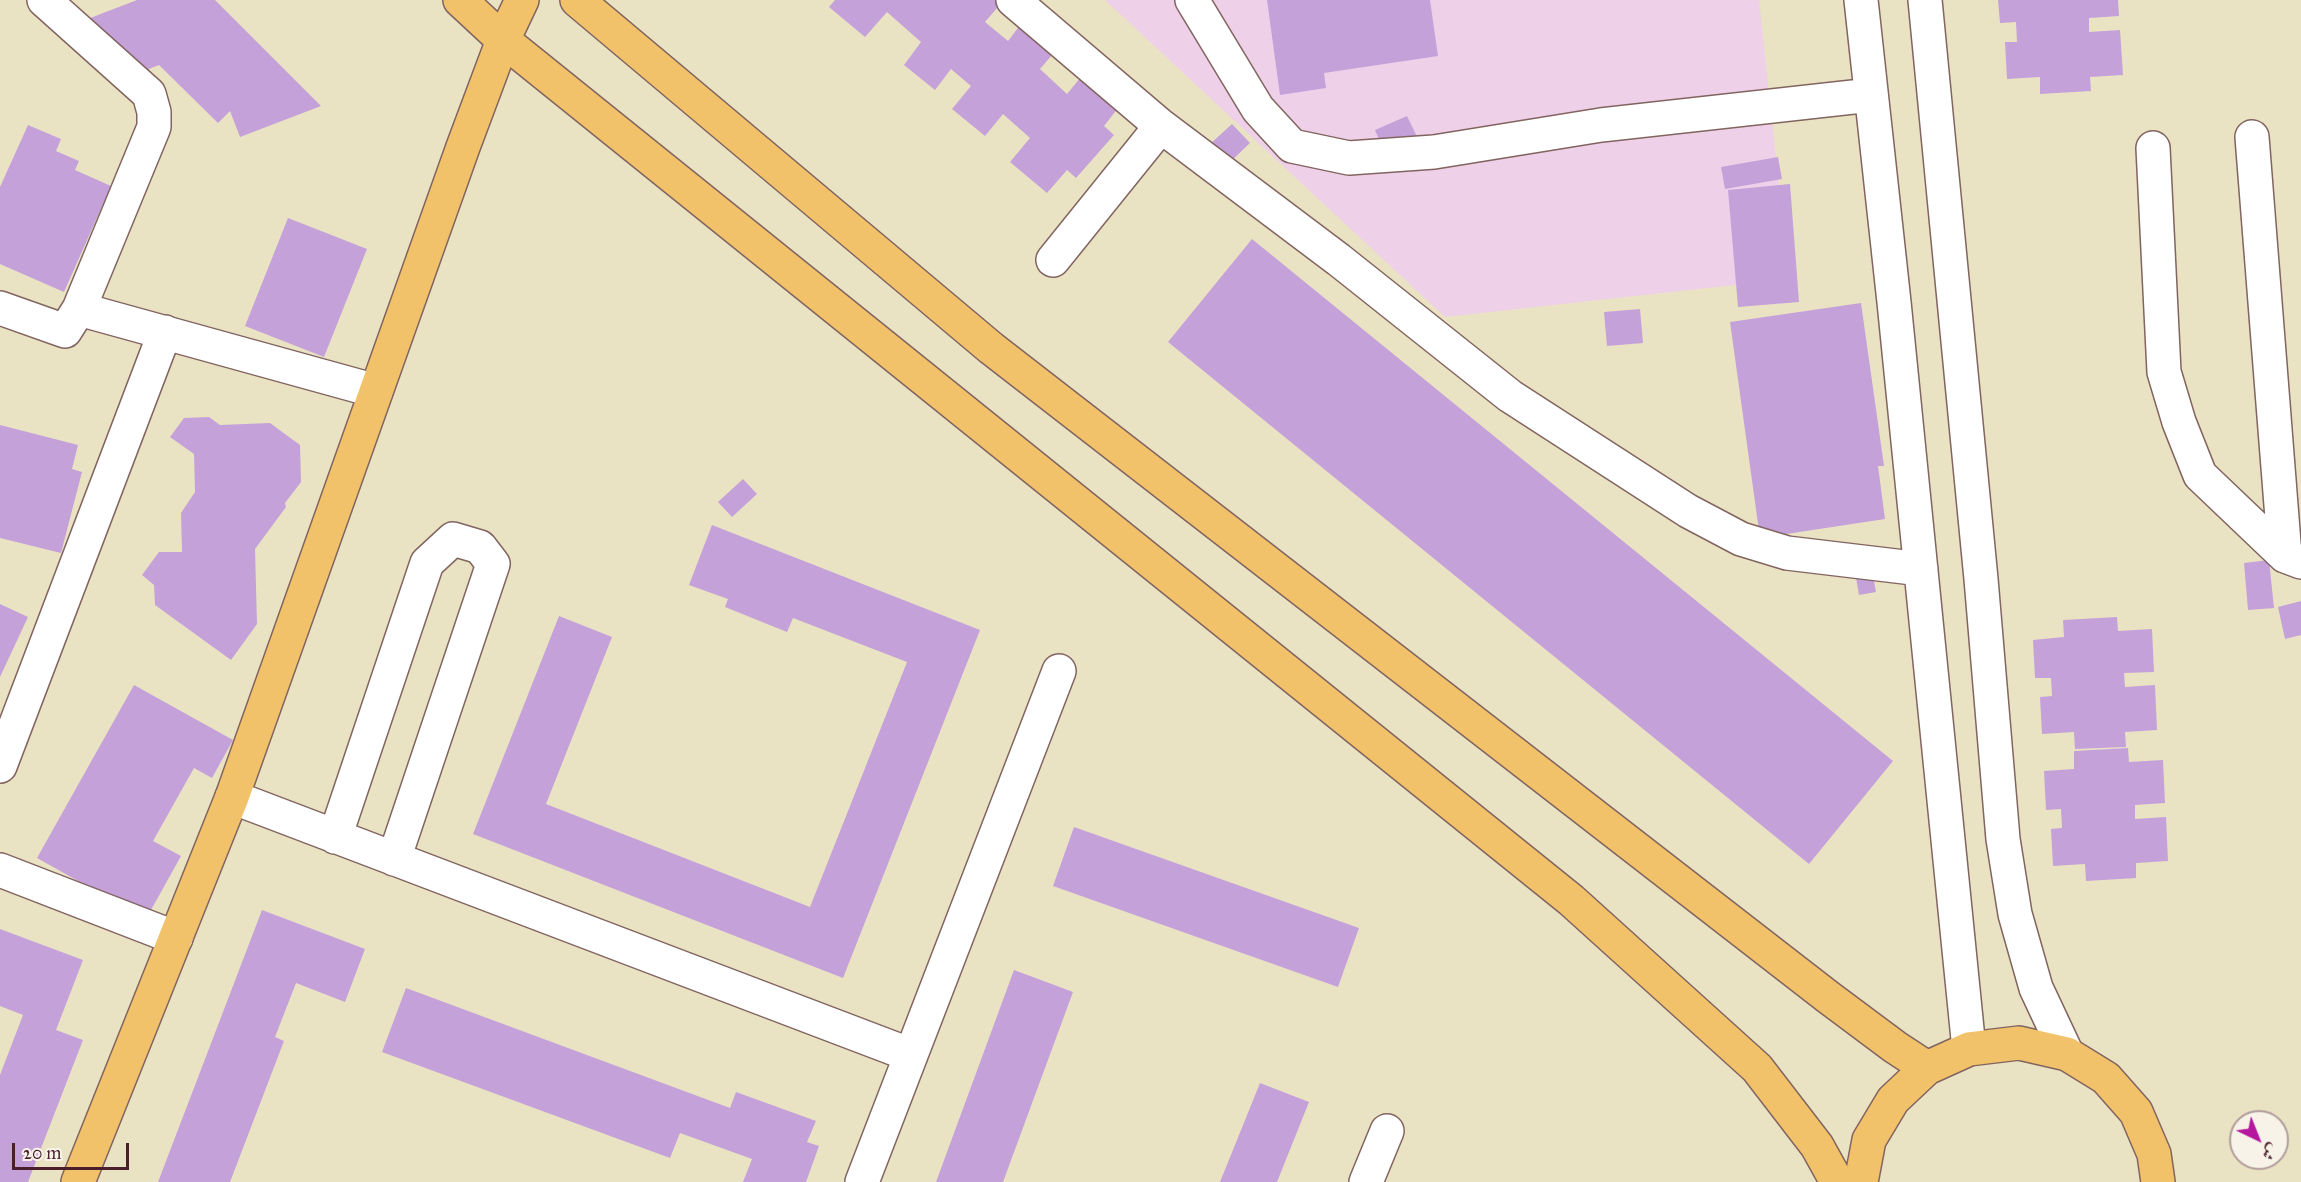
<!DOCTYPE html>
<meta charset="utf-8">
<style>
body{margin:0}
#map{position:relative;width:2301px;height:1182px;overflow:hidden;background:#e9e3c3;font-family:"IM FELL Great Primer",Amiri,serif}
canvas{display:block}
.north{position:absolute;left:2229px;top:1110px;width:60px;height:60px;box-sizing:border-box;background:#f7f3e8;border:2px solid #b29e9c;border-radius:50%;rotate:137deg;font-size:16px;font-weight:700;line-height:24px;text-align:center;color:#4a1f2b}
.north::after{content:'';display:block;margin:auto;width:21px;height:27px;background:#b5179e;clip-path:polygon(50% 0,100% 100%,50% 72%,0 100%)}
.scale{position:absolute;left:12px;top:1143px;width:117px;height:27px;box-sizing:border-box;border:3px solid #4a1f2b;border-top:0;padding-left:8px;font-size:18px;line-height:21px;white-space:nowrap;color:#4a1f2b;-webkit-text-stroke:4px #f7f3e8;paint-order:stroke}
</style>
<div id="map">
<canvas width="2301" height="1182"></canvas>
<div class="north">ش</div>
<div class="scale">20 m</div>
</div>
<script>
const context = document.querySelector('canvas').getContext('2d');
context.lineJoin = 'round';
function fill(path, color) {
  context.fillStyle = color;
  context.fill(path, 'evenodd');
}
function stroke(path, color, width, dash) {
  context.strokeStyle = color;
  context.lineWidth = width;
  context.lineCap = dash ? 'butt' : 'round';
  context.setLineDash(dash || []);
  context.stroke(path);
}
fill(new Path2D(`
 M1105 0H1759L1789 279 1445 317Z`), '#eed0e8');
fill(new Path2D(`
 M137 0H215L321 106 240 137 230 111 218 123 159 65 139 73 85 20Z
 M835 0H1001L1003 1 985 22 1008 41 1024 20 1058 48 1040 69 1067 94 1085 72 1122 103 1104 126 1114 135 1076 178 1067 170 1047 193 1010 162 1030 138 1003 114 985 136 952 109 971 86 951 69 935 90 904 65 921 42 887 12 865 37 829 7Z
 M1267 0H1430L1438 56 1324 73 1326 88 1280 95Z
 M1998 0H2118L2119 16 2089 18V32L2120 30 2123 75 2090 77 2091 91 2040 94V77L2007 79 2005 42H2017L2016 22 2000 23Z
 M1407 116 1421 145 1388 161 1375 130Z
 M1232 124 1250 143 1228 164 1209 145Z
 M28 125 61 139 56 151 79 161 75 170 111 186 64 292 0 264V187Z
 M1778 157 1782 179 1725 189 1721 167Z
 M1790 184 1799 302 1738 307 1728 190Z
 M288 218 367 249 324 357 245 326Z
 M1252 239 1893 761 1809 864 1168 342Z
 M1861 303 1884 466H1878L1885 519 1760 538 1730 322Z
 M1640 309 1643 343 1607 346 1604 312Z
 M209 417 220 425 270 423 300 445 301 482 285 503 286 507 255 549 257 624 231 660 155 605 154 585 142 575 159 552H182L181 513 195 492 194 454 170 437 184 418Z
 M0 425 78 445 72 469 82 472 61 553 0 538Z
 M743 479 757 494 732 517 718 502Z
 M712 525 980 630 843 978 473 834 559 616 612 637 546 804 810 907 907 662 793 618 787 632 725 607 728 599 689 585Z
 M2269 560 2274 608 2248 610 2244 563Z
 M1872 570 1876 592 1859 595 1855 572Z
 M2301 601V635L2285 639 2278 607Z
 M0 604 28 617 0 677Z
 M2117 617 2118 631 2152 629 2154 672 2124 673 2125 687 2155 685 2157 730 2125 732 2126 747 2075 749 2074 732 2042 734 2040 697 2052 696 2051 678H2035L2033 640 2064 637 2063 620Z
 M134 685 233 740 212 778 194 768 153 841 181 856 146 919 37 858Z
 M2128 748 2129 762 2163 760 2165 803 2135 805V819L2166 817 2168 861 2136 863V878L2086 881 2085 864 2053 866 2051 829 2062 828 2061 809 2046 810 2044 771 2074 769V751Z
 M1074 827 1359 928 1338 987 1053 886Z
 M262 910 365 949 345 1002 296 983 275 1037 284 1041 230 1182H158Z
 M0 929 83 960 56 1030 83 1040 28 1182H0V1075L23 1015 0 1006Z
 M1014 970 1073 992 1003 1182H936Z
 M406 988 730 1108 736 1092 816 1121 807 1142 819 1146 806 1182H743L752 1159 680 1133 670 1158 382 1052Z
 M1260 1083 1309 1102 1277 1182H1220Z`), '#c5a1da');
const minor = new Path2D(`
 M1013 0 1161 126
 M1192 0 1258 109 1292 146 1349 158 1434 152 1601 125 1871 95
 M1861 0 1894 302 1969 1049
 M1925 0 1981 579 2003 839 2015 914 2036 988 2067 1054
 M2252 137 2285 556
 M2153 148 2164 372 2179 422 2200 475 2285 556 2301 562
 M1053 260 1161 126 1339 260 1510 396 1688 511 1741 539 1787 553 1921 569
 M0 308 65 331 79 309 154 127V112L149 94 44 0
 M79 309 376 391
 M0 766 165 332
 M232 797 911 1055
 M335 837 427 563 453 539 480 547 493 564 394 859
 M0 870 176 938
 M862 1182 1059 671
 M1366 1182 1387 1131`);
const major = new Path2D(`
 M460 0 503 40 1571 900 1757 1068 1817 1146 1837 1182
 M577 0 991 348 1828 997 1895 1047 1927 1068
 M78 1182 232 797 463 147 503 40 522 0
 M1861 1182 1869 1140 1893 1100 1927 1068 1969 1049 2019 1043 2067 1054 2106 1078 2136 1112 2154 1154 2158 1182`);
stroke(minor, '#826460', 36);
stroke(major, '#826460', 36);
stroke(minor, '#fff', 33);
stroke(major, '#f2c26a', 33);
</script>
